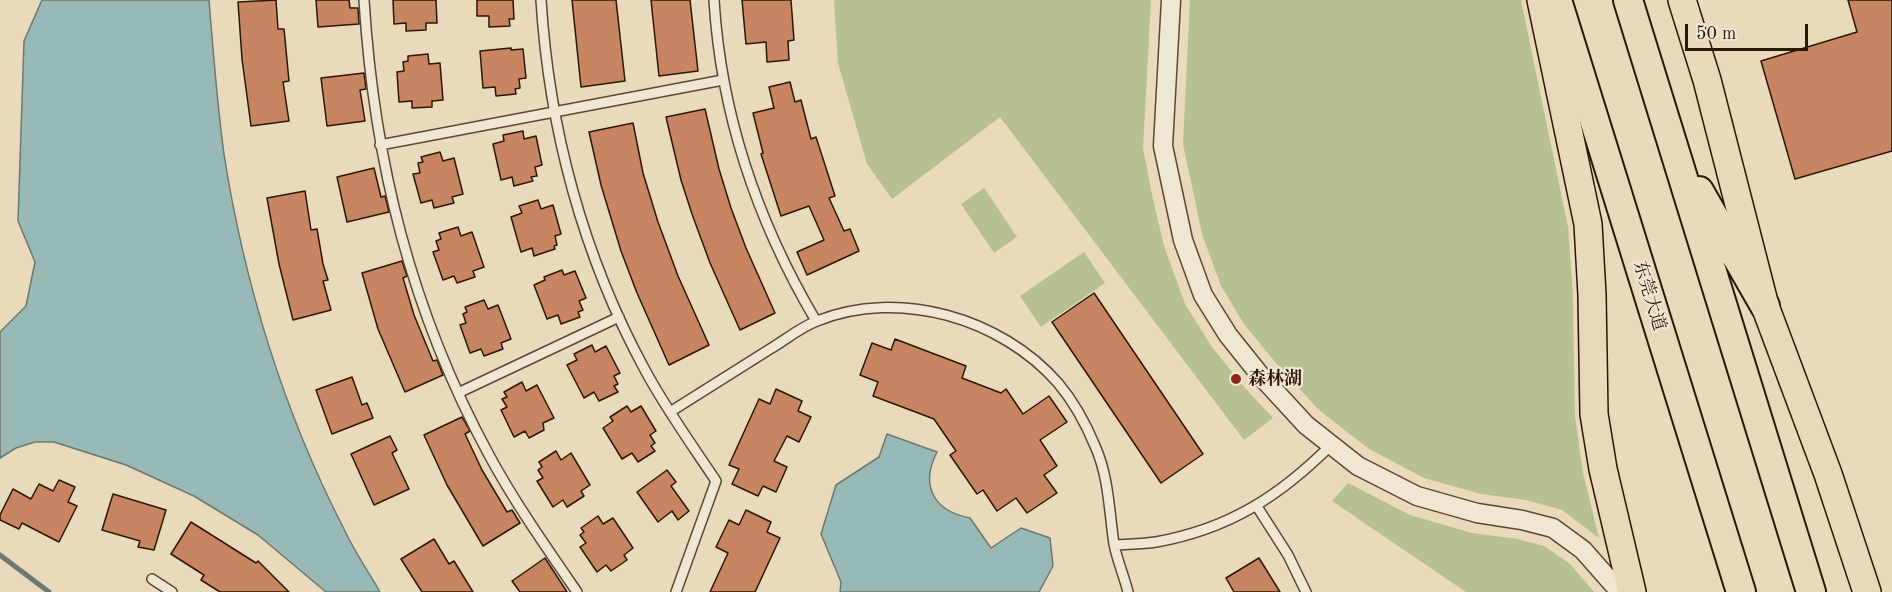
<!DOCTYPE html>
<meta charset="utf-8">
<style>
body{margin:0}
#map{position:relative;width:1892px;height:592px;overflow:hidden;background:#e8dabb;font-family:"Old Standard TT",serif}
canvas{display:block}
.scale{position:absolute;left:1685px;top:24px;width:123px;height:27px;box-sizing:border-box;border:3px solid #2c1705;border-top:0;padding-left:8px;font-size:18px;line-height:21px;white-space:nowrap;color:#2c1705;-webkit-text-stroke:4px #f0e7d3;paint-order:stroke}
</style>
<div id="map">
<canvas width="1892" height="592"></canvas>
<div class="scale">50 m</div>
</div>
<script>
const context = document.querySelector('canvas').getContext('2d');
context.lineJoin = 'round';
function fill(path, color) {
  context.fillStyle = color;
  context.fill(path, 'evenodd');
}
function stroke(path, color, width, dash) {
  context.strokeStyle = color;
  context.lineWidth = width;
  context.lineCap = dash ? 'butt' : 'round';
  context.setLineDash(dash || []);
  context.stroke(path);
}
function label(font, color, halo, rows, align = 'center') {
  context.font = font + ' "Old Standard TT","Noto Serif SC",serif';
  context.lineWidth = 4.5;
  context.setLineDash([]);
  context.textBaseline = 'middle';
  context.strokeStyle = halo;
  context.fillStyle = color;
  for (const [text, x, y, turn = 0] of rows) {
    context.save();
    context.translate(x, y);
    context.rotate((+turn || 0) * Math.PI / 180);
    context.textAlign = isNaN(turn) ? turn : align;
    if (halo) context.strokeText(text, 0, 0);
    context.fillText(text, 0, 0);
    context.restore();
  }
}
fill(new Path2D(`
 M834 0H1151L1143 148 1152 195 1164 246 1185 304 1212 347 1245 388 1273 418 1244 440 1000 117 892 199 867 164 838 63Z
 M1190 0H1521L1568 227 1573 296 1575 416 1583 473 1599 538 1562 510 1526 500 1481 494 1424 478 1369 449 1319 410 1275 362 1244 324 1221 286 1202 234 1183 144Z
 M984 188 1017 237 994 253 961 204Z
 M1084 252 1105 283 1041 327 1020 296Z
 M1348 483 1410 515 1472 533 1518 539 1544 546 1570 564 1594 592H1466L1332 501Z`), '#b6c090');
const water = new Path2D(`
 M42 0H209C213 51 217 103 224 154 244 283 284 413 344 529 354 551 368 571 380 592H326L258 535 194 496 126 465 54 442H35L16 448 0 458V332L26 306 35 262 18 221 24 41Z
 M887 434 937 452C920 485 933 511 970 518L991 548 1021 528 1050 538 1053 566 1039 592H840L841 582 821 534 836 485 879 457Z`);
fill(water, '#99b9b7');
stroke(water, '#6d7870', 1.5);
stroke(new Path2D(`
 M0 555 49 592`), '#6d7870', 5);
const building = new Path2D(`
 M276 0 278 29H284L289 81 283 82 289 121 251 126 242 59 238 2Z
 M316 0H349L350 8H358L359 24 318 27Z
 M393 0H436L437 23H426V30L406 31V23L394 24Z
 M477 0H513L514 19H509L510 26 489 27V16H477Z
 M572 0H616L625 81 581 87Z
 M651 0H690L698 71 659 76Z
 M742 0H791L794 40 788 41 789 60 767 62 766 42 746 44Z
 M1848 0H1892V151L1795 179 1761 61 1857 32Z
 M511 48V50L523 49 526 78 519 79 520 88 515 89 516 94 496 96 495 87 483 88 480 51Z
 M428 54 429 64 440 63 443 100 432 101V107L412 108V101L399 102 397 72 404 71 403 62 408 61V56Z
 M364 73 366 89 360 90 365 121 327 126 321 78Z
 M790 82 795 102 801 100 811 139 816 137 835 196 829 198 844 231 850 229 859 251 807 275 797 252 824 240 809 206 781 216 761 154 763 153 753 113 774 108 769 87Z
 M705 109 719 169 731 208 746 248 775 313 740 330 710 263 692 214 681 180 666 117Z
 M633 123 643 173 658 222 678 276 709 345 669 365 637 293 621 251 601 185 589 132Z
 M523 131 524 139 536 136 542 165 535 167 537 176 531 177 533 181 514 186 512 177 501 180 493 144 504 141 503 135Z
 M440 152 443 161 454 158 463 194 452 197 454 203 434 208 432 200 421 203 413 174 420 173 418 163 423 162 421 157Z
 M374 168 381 197 385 196 389 212 347 222 337 177Z
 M305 191 311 230 317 229 323 264 328 280 323 281 331 310 293 320 279 264 267 198Z
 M538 200 541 209 553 205 561 234 555 236 557 245 554 246 555 249 534 256 532 248 521 252 511 217 522 213 519 206Z
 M458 227 461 236 472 232 484 267 473 271 475 277 457 283 454 276 443 280 433 252 439 250 436 241 441 239 439 233Z
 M402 261 407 276 403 278 414 315 433 361 437 360 443 375 405 392 378 329 362 273Z
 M562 270 564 275 575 271 586 298 579 301 583 310 578 312 580 317 561 324 558 315 547 319 534 285 545 280 544 277Z
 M1094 293 1203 454 1161 483 1052 322Z
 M484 300 488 309 498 305 511 339 501 343 503 349 484 356 481 349 470 353 460 325 466 323 463 314 467 312 465 307Z
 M895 339 966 366 962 378 1001 393 1006 389 1023 414 1049 396 1067 422 1040 440 1057 466 1044 475 1057 493 1027 513 1016 498 997 511 983 490 977 494 950 455 956 451 934 419 873 396 878 382 860 375 872 343 891 350Z
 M592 345 595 352 606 346 620 373 614 376 618 384 614 386 618 392 599 401 594 392 584 398 567 365 577 360 574 354Z
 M352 377 362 405 367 403 373 418 332 434 316 390Z
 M522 382 526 391 537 385 554 418 543 423 544 430 529 438 525 431 514 437 501 410 507 407 502 399 507 397 504 392Z
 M776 389 802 401 798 411 811 417 799 442 787 436 774 461 787 467 776 492 763 486 758 496 732 484 739 469 729 465 759 399 770 404Z
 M627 406 631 412 641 406 656 431 650 435 655 443 651 446 655 451 638 462 632 453 622 459 603 428 613 421 610 417Z
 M462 417 470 431 465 434 482 470 507 512 512 510 520 523 483 546 447 485 424 435Z
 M390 436 397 450 392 453 409 489 374 505 351 454Z
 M556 451 561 460 571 453 590 485 581 491 584 496 567 507 563 500 553 507 537 481 543 478 538 470 542 467 539 462Z
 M667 470 676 482 671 486 689 511 678 520 672 511 658 522 637 492Z
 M59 480 75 487 68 502 77 506 59 542 22 523 19 529 0 520V515L13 489 31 499 39 484 53 491Z
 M113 494 166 510 154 550 138 547 140 541 102 530Z
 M746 510 771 522 767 532 780 538 755 592H710L728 553 716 547 729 520 739 525Z
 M598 516 603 524 613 518 633 548 624 555 627 560 611 571 606 565 597 572 580 547 586 543 580 535 584 532 581 528Z
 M191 522 256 563 258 561 289 592H220L201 580 204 575 171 554Z
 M434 539 449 564 454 561 473 592H422L401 559Z
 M545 558 567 592H520L512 581Z
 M1259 558 1280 592H1234L1226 578Z`);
fill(building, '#c88561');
stroke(building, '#2c1705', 1.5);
const service = new Path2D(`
 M364 0C374 162 411 311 489 455 515 503 546 547 577 592
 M541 0C549 129 583 256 645 370 666 409 692 445 716 481L676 592
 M714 0C721 115 758 223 816 321
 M380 145 723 80
 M458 393 619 317
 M670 412C703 391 737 370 770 349 785 340 801 327 817 321 899 288 1001 318 1058 383 1074 402 1086 424 1095 446 1109 477 1109 511 1114 544 1117 560 1124 576 1128 592
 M1256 505 1288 555 1306 592
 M1115 545C1128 544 1143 544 1156 542 1229 529 1280 496 1331 445
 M152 579 172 592`);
const minor = new Path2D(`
 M1171 0 1163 146 1183 240 1203 295 1228 335 1260 375 1306 425 1358 466 1417 496 1477 513 1522 520 1553 528 1583 550 1620 592`);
const primary = new Path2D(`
 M1541 0 1588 224 1592 295 1594 414 1603 469 1632 592
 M1682 0 1707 80 1765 306 1828 474 1867 592`);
const trunk = new Path2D(`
 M1557 0 1741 592
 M1628 0 1811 592
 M1699 191 1765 306`);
stroke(service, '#5b4832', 12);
stroke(minor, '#5b4832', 21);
stroke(primary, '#2c1705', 30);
stroke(trunk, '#2c1705', 32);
stroke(service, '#f0e7d3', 9);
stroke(minor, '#f0e7d3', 18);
stroke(primary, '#e8dabb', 27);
stroke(trunk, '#e8dabb', 28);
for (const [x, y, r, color] of [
 [1236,379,6,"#8f2418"]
]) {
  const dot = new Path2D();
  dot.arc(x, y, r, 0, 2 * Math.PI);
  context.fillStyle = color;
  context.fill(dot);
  stroke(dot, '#f0e7d3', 2);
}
label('18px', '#2c1705', '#f0e7d3', [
 ["东莞大道",1649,296,73]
]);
label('bold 18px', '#2c1705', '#f0e7d3', [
 ["森林湖",1248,379]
], 'left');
</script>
